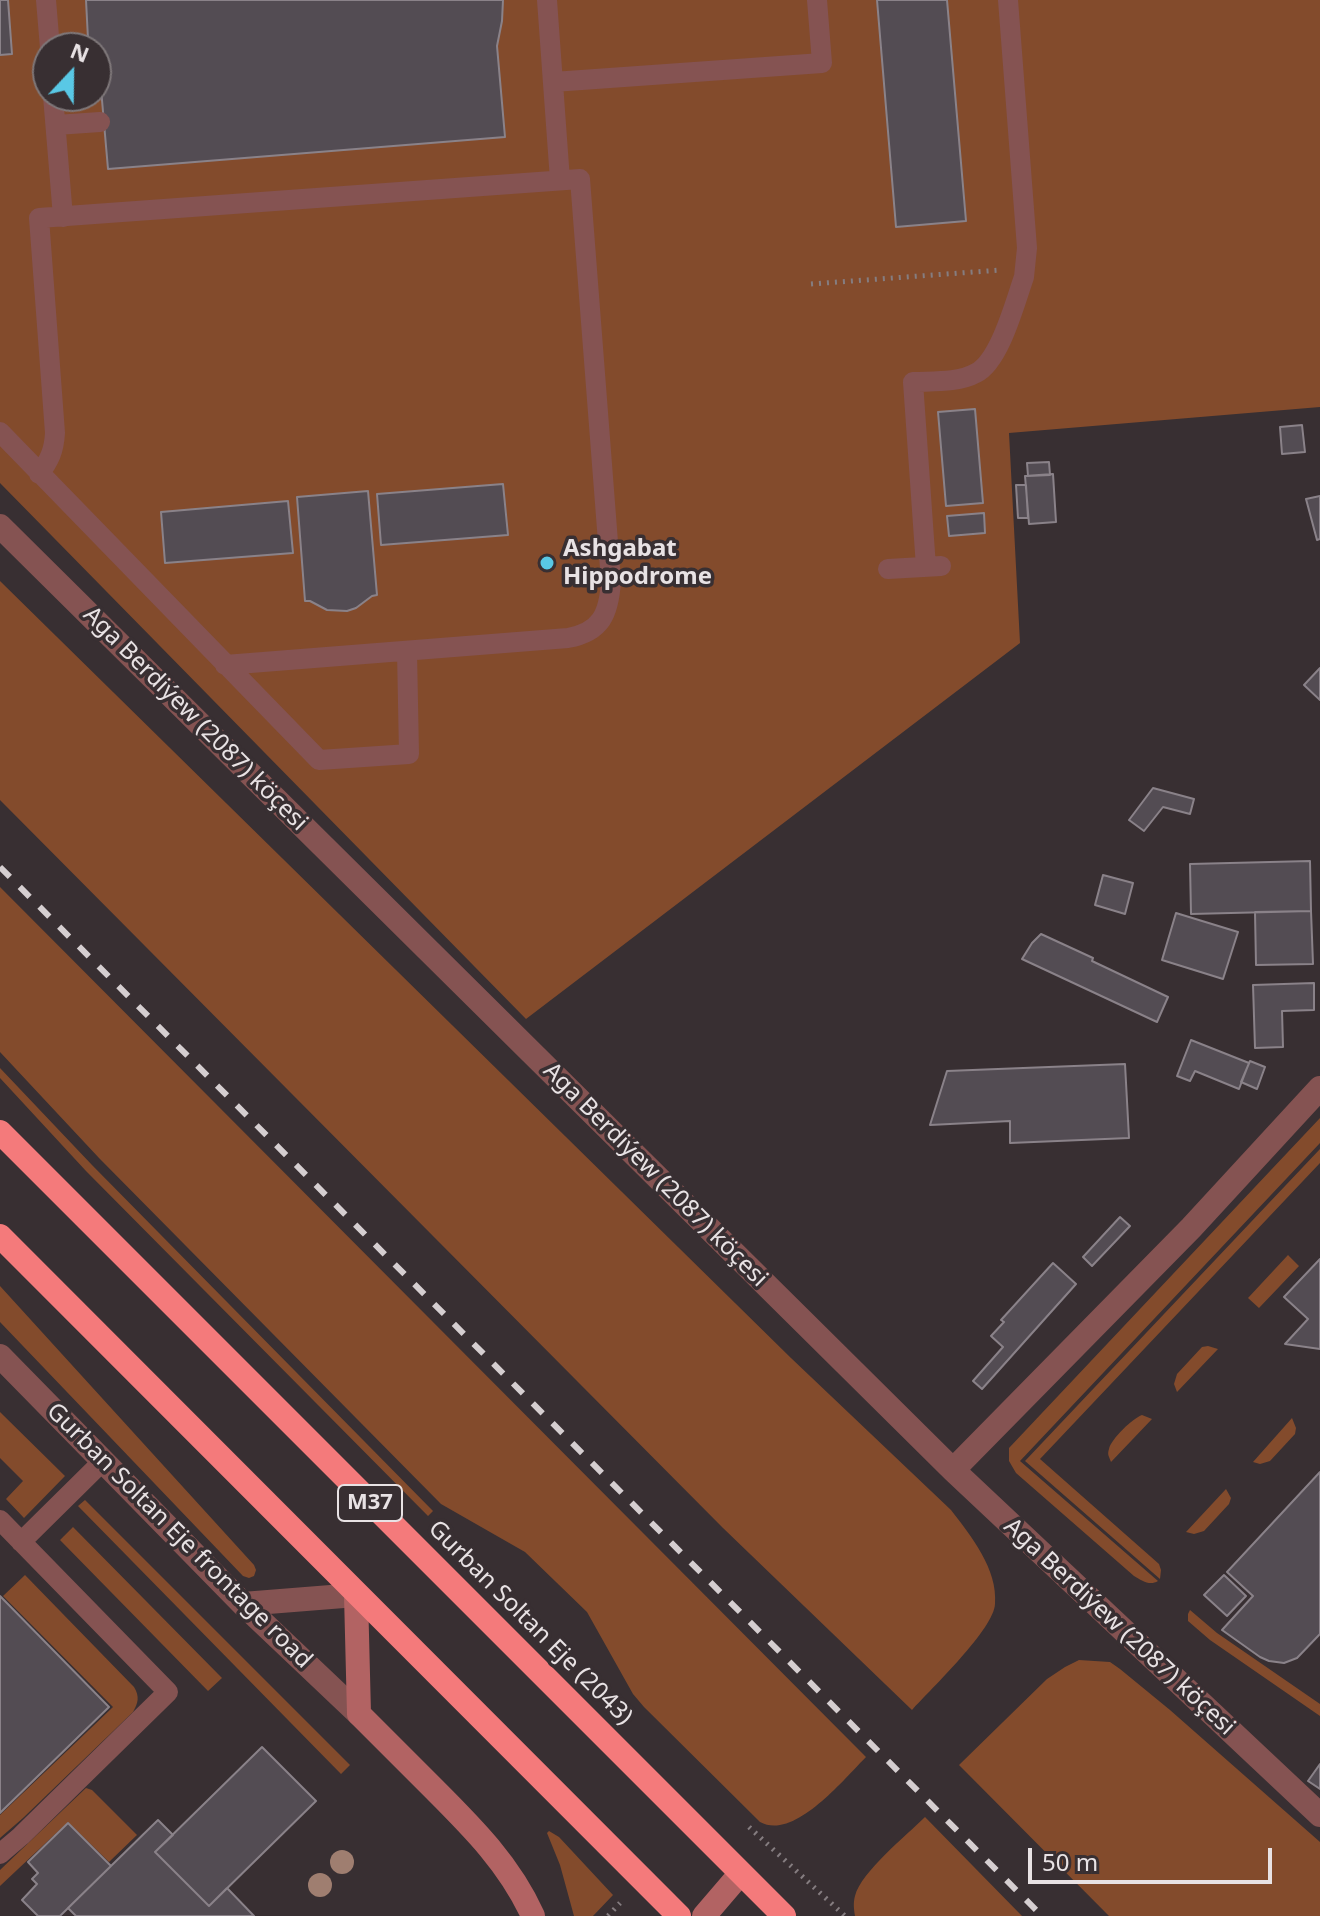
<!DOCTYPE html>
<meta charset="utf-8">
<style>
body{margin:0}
#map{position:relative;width:1320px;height:1916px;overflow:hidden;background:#382f32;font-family:"Noto Sans",sans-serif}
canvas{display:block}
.north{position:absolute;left:32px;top:32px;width:80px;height:80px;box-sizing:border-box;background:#382f32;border:2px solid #7e7779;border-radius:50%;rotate:22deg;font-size:22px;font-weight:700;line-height:32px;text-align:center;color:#e8e2e4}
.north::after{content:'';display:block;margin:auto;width:28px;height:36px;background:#59c8e5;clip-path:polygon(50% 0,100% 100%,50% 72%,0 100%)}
.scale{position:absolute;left:1028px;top:1848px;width:244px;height:36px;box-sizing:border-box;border:4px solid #e8e2e4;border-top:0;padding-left:10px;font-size:24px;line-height:28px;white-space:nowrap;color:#e8e2e4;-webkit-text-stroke:6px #382f32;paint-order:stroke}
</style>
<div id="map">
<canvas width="1320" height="1916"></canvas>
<div class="north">N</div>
<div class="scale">50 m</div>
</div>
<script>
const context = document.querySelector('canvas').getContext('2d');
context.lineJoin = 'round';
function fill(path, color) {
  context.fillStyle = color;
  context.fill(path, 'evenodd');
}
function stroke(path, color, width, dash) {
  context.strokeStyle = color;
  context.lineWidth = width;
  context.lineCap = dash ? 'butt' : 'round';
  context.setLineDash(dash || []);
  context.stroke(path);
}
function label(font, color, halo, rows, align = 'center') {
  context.font = font + ' "Noto Sans",sans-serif';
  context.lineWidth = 7;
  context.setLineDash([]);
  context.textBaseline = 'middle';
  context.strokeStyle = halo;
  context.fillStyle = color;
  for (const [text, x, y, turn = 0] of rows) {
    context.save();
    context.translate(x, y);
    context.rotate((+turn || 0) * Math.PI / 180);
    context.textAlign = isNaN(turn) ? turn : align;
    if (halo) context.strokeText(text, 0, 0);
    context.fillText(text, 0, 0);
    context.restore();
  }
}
fill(new Path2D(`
 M0 0H1320V407L1009 433 1020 643 526 1019 0 483ZM48 48H96V96H48Z
 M0 581 791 1358 951 1510C971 1536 998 1569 995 1604 994 1629 931 1689 912 1710L723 1528 0 800Z
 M0 887 866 1757C844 1779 794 1841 760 1822L644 1707 633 1694 587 1612 525 1552 441 1504 99 1158 0 1052Z
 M0 1068 92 1165 433 1511 428 1516 86 1171 0 1078Z
 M1320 1118V1143L1020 1461 1158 1581C1150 1586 1142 1581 1134 1576L1016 1473 1009 1461V1448Z
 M1320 1149V1163L1040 1459 1159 1564 1161 1570 1160 1579 1025 1461Z
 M1288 1255 1299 1266 1259 1308 1248 1298Z
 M0 1286 254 1565 256 1570 254 1576 249 1578 243 1576 0 1322Z
 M1208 1346 1218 1349 1177 1392 1174 1384 1177 1374 1202 1347Z
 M0 1412 65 1476 24 1518 6 1499 23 1481 0 1458Z
 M1142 1415 1152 1419 1111 1462C1109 1456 1107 1455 1109 1449 1111 1439 1133 1418 1142 1415Z
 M1292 1418 1296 1428 1295 1434 1270 1461 1260 1464 1253 1462Z
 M1226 1489 1231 1498 1229 1504 1204 1531 1194 1534 1186 1532Z
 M85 1500 350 1765 341 1774 78 1506Z
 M73 1527 222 1678 208 1691 60 1540Z
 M25 1575 134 1687C140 1697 138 1703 133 1712L23 1818 0 1838V1815L113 1707 3 1596Z
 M1190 1610 1217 1633 1320 1704V1716L1210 1640 1188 1621V1614Z
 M1079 1660 1110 1662 1120 1669 1170 1710 1320 1842V1916H1109L959 1765 1047 1679 1065 1667Z
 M86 1788 92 1790 137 1835 109 1862 68 1822 0 1886V1870Z
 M925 1817 1022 1916H855C854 1910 853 1903 855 1896 861 1872 907 1835 925 1817Z
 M549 1831 559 1837 613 1895 593 1916H574L560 1865 547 1833Z`), '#834b2c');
const building = new Path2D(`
 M0 0H8L12 54 0 55Z
 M86 0H503L502 21 497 46 505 137 108 169 100 77 96 68V48H90L88 39Z
 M877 0H947L966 221 896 227Z
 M975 409 983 503 946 506 938 412Z
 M1302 425 1305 452 1282 454 1280 427Z
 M1049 462 1050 475 1028 476 1027 463Z
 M1053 474 1056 522 1029 524 1025 476Z
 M503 484 508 535 381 545 377 494Z
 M1016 485H1026L1028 518H1018Z
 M368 491 377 595 372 596 356 608 347 611 327 610 310 601H305L297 497Z
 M1320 496V539L1317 540 1306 499Z
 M288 501 293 553 165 563 161 512Z
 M984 513 985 533 949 536 947 516Z
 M1320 668V700L1304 685Z
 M1153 788 1194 799 1190 814 1163 807 1144 831 1129 820Z
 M1310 861 1311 911 1191 914 1190 864Z
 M1103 875 1133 883 1125 914 1095 905Z
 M1311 911 1313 964 1256 965 1255 912Z
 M1176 913 1238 932 1223 979 1162 960Z
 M1041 934 1093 958 1092 961 1168 997 1157 1022 1022 959 1032 943Z
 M1314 983V1010L1282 1011 1283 1047 1255 1048 1253 985Z
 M1191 1040 1249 1063 1239 1089 1195 1071 1190 1081 1177 1076Z
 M1250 1061 1265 1067 1257 1089 1241 1082Z
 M1125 1064 1129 1138 1010 1143V1121L930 1125 947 1071Z
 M1120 1217 1130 1226 1092 1266 1083 1257Z
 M1320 1259V1349L1285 1344 1308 1319 1284 1297Z
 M1053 1263 1076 1284 982 1389 973 1381 1003 1347 991 1336 1004 1322 1001 1320Z
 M1320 1472V1634L1297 1658 1284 1663 1269 1661 1260 1657 1222 1630 1253 1596 1227 1572Z
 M1224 1575 1246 1596 1227 1616 1204 1595Z
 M0 1596 109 1707 0 1813Z
 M262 1747 316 1801 209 1906 155 1852Z
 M1320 1764V1789L1308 1781Z
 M158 1820 173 1835 155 1852 209 1906 227 1888 254 1916H76L68 1908Z
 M68 1823 111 1866 60 1916H38L22 1900 37 1884 32 1879 38 1873 28 1862Z`);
fill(building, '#534c53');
stroke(building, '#8a8289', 2);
stroke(new Path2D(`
 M811 284 1001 270
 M749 1827 845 1916
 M608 1916 620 1903`), '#857d80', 5, [2, 6]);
stroke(new Path2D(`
 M46 0 50 48
 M547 0 560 180
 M553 82 822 63 817 0
 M53 96 63 217
 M56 125 100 122
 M0 432 319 760 409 754 407 651
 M39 474C50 460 54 450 55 433L39 218 580 179 611 581C609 614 601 632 568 638L225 665
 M926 567 913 382C933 381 958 383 976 373 1000 361 1015 302 1024 277L1027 248 1008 0
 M888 569 941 566
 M0 1520 168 1692 21 1836 0 1854
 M21 1542 103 1461`), '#855352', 20);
stroke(new Path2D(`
 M0 526 953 1470 1320 1815
 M0 1356 243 1604 359 1714
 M953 1470 1191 1228 1320 1088
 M243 1604 356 1595`), '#855352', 24);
stroke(new Path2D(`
 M356 1595 359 1714C384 1739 409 1764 434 1789 473 1828 510 1865 533 1916
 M704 1916 740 1874`), '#b26363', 24);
stroke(new Path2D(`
 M0 1132 784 1916
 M0 1236 679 1916`), '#f47a7b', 24);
stroke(new Path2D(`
 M0 867 1042 1916`), '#d5ced0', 6, [14, 14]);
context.fillStyle = '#9f7e70';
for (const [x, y] of [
 [342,1862],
 [320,1885]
]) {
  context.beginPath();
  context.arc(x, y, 12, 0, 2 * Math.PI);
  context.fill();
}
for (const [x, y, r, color] of [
 [547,563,8,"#59c8e5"]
]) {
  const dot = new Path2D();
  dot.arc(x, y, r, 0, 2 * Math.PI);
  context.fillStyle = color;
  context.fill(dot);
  stroke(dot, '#382f32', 3);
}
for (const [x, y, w] of [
 [370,1503,64]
]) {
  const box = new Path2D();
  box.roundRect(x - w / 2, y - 18, w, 36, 6);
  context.fillStyle = '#382f32';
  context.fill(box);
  stroke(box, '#e8e2e4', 2);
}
label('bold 22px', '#e8e2e4', null, [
 ["M37",370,1503]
]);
label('bold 24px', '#e8e2e4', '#382f32', [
 ["Ashgabat",563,549],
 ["Hippodrome",563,577]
], 'left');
label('24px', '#e8e2e4', '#382f32', [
 ["Aga Berdiýew (2087) köçesi",195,719,45],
 ["Aga Berdiýew (2087) köçesi",655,1175,45],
 ["Gurban Soltan Eje frontage road",179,1536,45],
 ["Gurban Soltan Eje (2043)",530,1623,45],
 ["Aga Berdiýew (2087) köçesi",1119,1627,43]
]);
</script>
